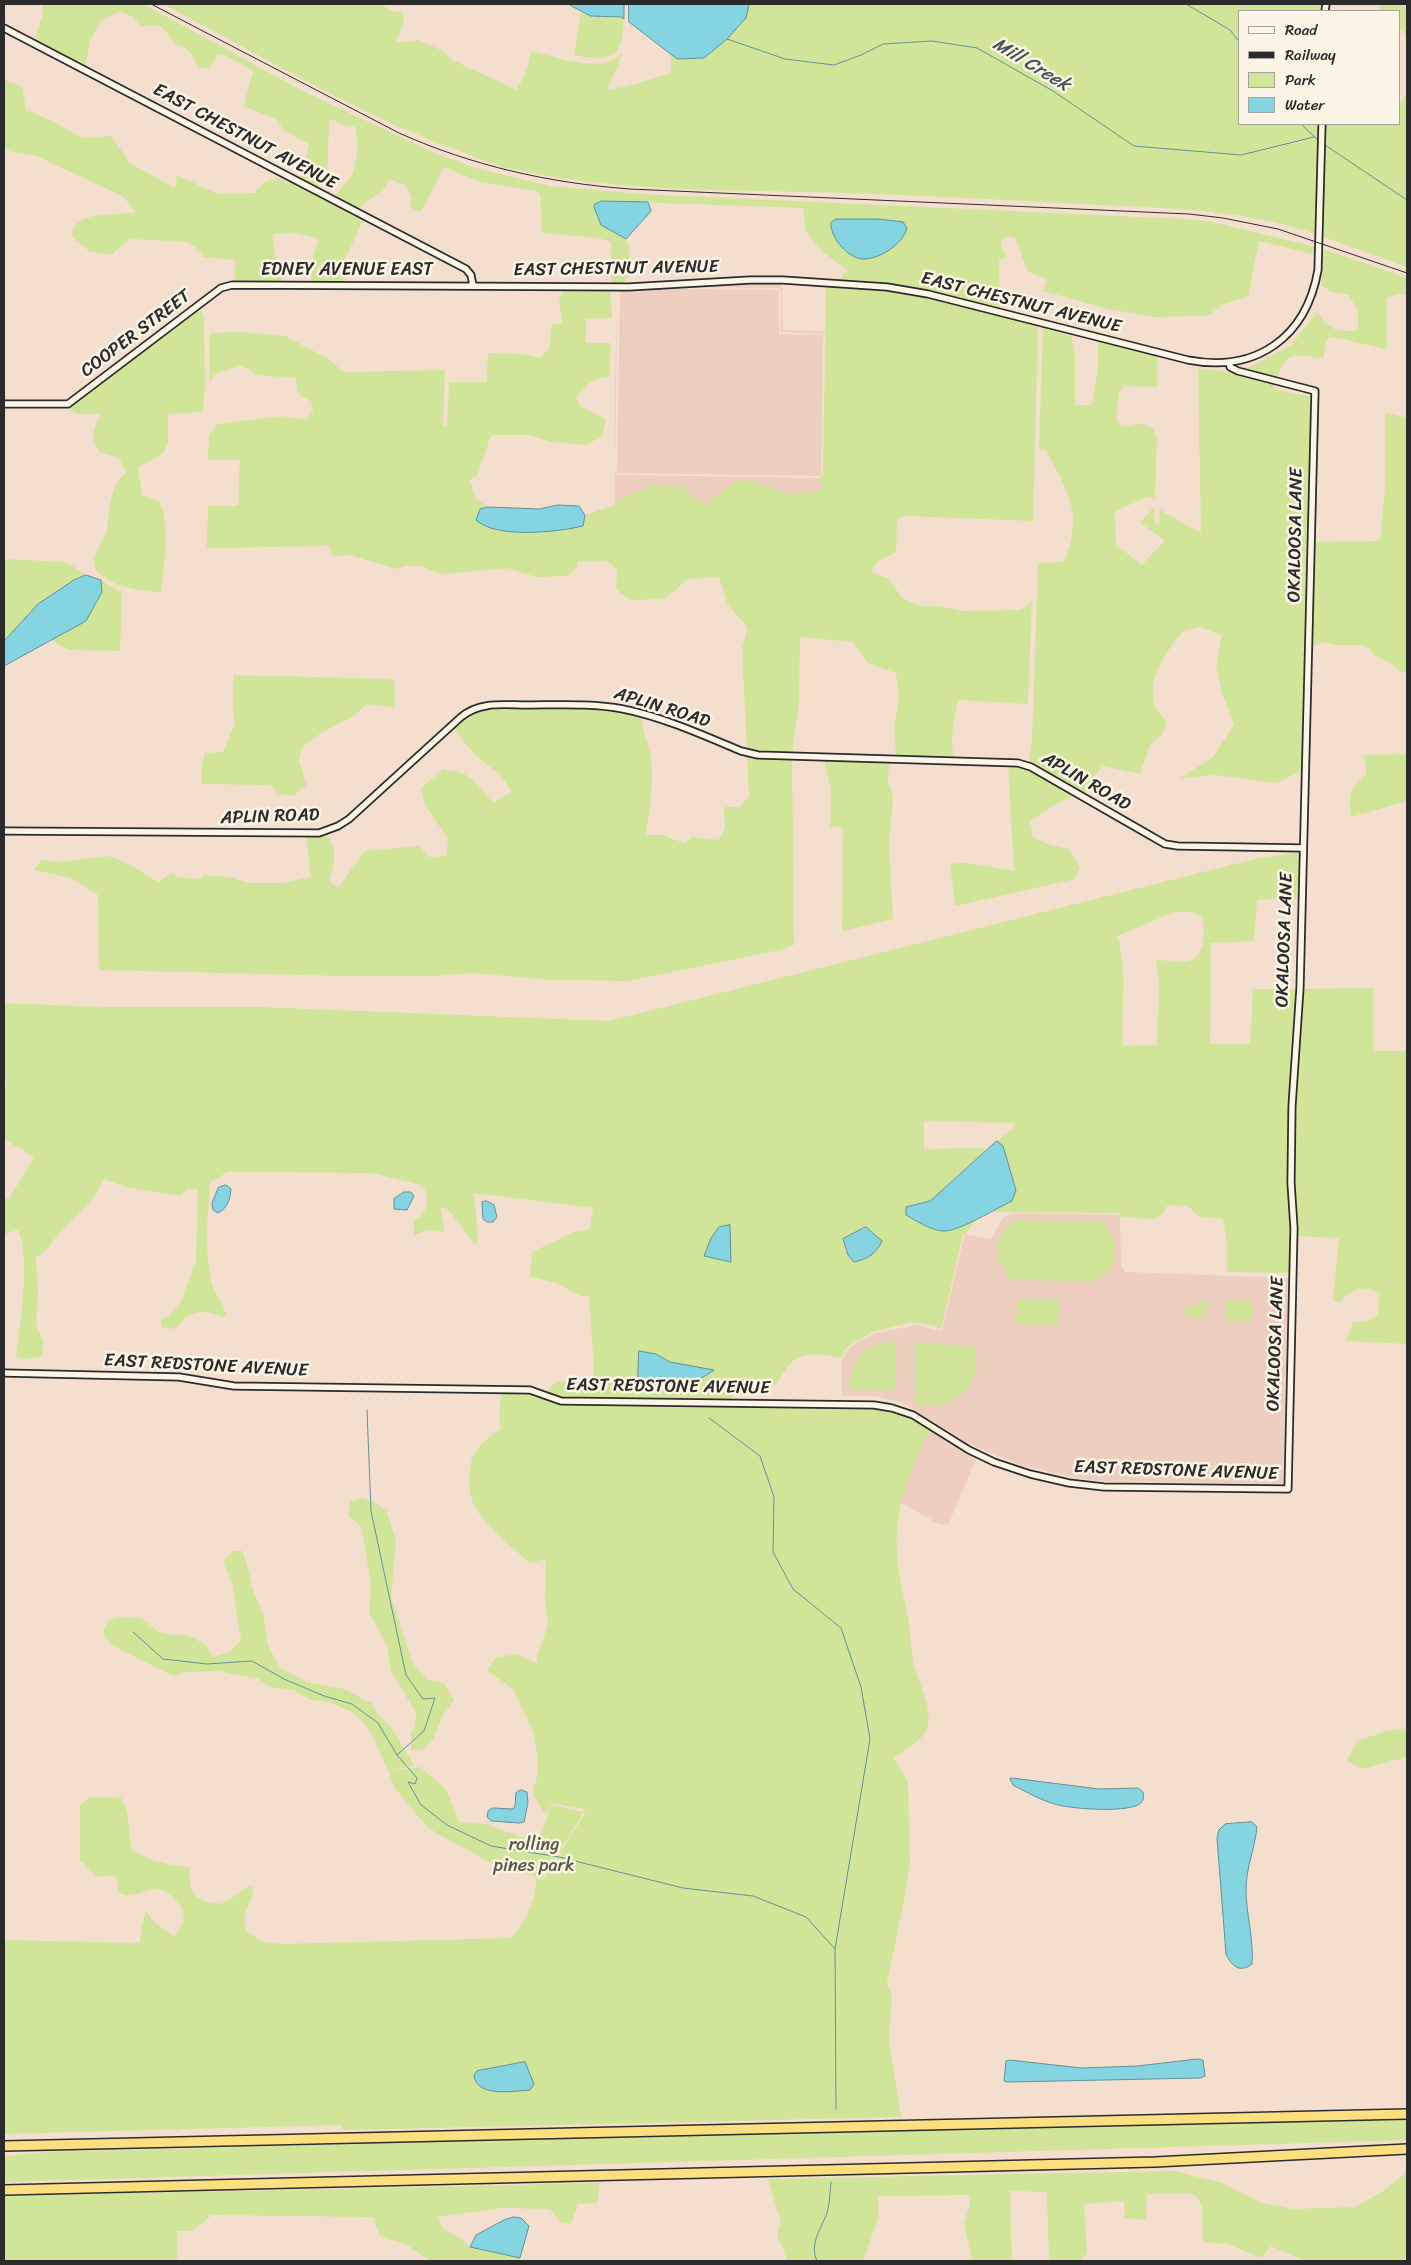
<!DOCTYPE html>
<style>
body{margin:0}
#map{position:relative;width:1411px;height:2265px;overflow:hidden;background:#f4dece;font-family:Sriracha,sans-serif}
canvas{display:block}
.frame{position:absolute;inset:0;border:5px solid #2b2b2b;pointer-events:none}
.legend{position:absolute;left:1238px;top:10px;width:162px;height:115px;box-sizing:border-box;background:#fcf5e5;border:1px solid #a8a49b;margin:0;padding:6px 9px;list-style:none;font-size:15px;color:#2b2b2b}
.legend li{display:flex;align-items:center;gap:10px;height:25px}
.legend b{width:25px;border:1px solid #a8a49b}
</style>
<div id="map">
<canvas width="1411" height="2265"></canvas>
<div class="frame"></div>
<ul class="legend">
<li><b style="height:6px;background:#fcf5e5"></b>Road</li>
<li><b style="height:6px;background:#2b2b2b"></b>Railway</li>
<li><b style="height:14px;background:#d1e599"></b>Park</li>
<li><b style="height:14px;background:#85d4e2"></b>Water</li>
</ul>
</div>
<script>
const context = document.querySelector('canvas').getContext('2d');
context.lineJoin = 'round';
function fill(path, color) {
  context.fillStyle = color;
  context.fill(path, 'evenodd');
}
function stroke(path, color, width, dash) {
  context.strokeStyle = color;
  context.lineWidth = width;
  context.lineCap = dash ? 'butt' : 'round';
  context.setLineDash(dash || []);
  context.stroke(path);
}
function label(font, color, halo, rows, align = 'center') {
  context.font = font + ' Sriracha,sans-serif';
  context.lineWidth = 5;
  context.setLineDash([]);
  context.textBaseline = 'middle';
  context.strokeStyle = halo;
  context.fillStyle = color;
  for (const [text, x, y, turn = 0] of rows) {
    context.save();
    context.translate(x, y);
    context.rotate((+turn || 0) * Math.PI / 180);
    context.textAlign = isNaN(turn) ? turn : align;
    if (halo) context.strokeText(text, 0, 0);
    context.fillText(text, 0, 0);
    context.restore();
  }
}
fill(new Path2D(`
 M750 282H782L783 330 825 331 824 334 781 332V291L779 288 696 287Z
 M620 288 779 290V334L823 335 821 476 617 473Z
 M617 315 615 473 617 475 819 478 823 490 792 495 748 480 705 507 683 487 615 505V374Z
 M1013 1213 1120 1215 1121 1266 1125 1272 1288 1278 1283 1484 1097 1481 1058 1474 1021 1465 971 1445 901 1402 874 1396H842L841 1364 847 1350 858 1342 873 1334 916 1325 942 1331 965 1234 991 1239 1002 1220 1005 1216Z
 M930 1430 977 1457 948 1525 939 1524 901 1503 914 1459Z`), '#eecebe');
fill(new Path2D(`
 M42 4H143L301 90 430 151 475 168 550 186 641 194 1185 219 1209 221 1316 247V255L1259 241 1248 297 1224 304 1207 316 1155 317 1108 309 1043 291 1047 279 1028 272 1015 237 1007 236 1002 240 1001 247 1007 256 1006 258 999 260 1000 308 914 288 839 281 847 270 823 252 806 232 803 208 602 201 596 204 611 232 626 239 629 246V275L622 284H611V242L598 238 542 233 540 195 537 191 480 182 444 167 421 212 409 207 412 198 406 185 389 179C383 195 368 197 357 210L334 198 353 173 358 148 355 127 340 124 333 119 329 121 327 179 316 189 298 179 301 177 309 144 283 130 278 120 244 106 253 71 227 56 217 55 210 68 198 69 194 58 185 47 177 45 161 26H140L133 17 120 11 101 21 90 41 85 67 34 41 43 13ZM851 219 903 222 881 255C859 260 855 259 839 244Z
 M163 4H380L393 11 403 12 404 21 395 43 418 40 443 51 452 60 517 90 527 69 531 51C555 57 605 75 623 52L607 90 628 86 671 73V54L677 59 704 58 726 40 746 18 749 4H1323V11H1240V124H1320L1316 234C1239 208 1159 208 1079 204 989 199 899 194 809 192 713 190 615 190 521 171 497 167 476 157 453 149 352 111 259 54 163 4Z
 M1380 4H1407V38L1403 31 1400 29V11H1378Z
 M581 11 591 16 623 18C624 59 612 62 574 55Z
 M4 80 22 86 26 110 53 121 81 138 111 136 130 163 175 188 177 175 217 194 255 193 264 182 278 178 288 184 292 182 363 219 345 260V281C336 283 319 286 311 280L314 253 319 239 295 233 274 234C272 256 281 263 283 282H235V260L202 257 203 252 187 242 131 239 116 250 113 255 89 251 72 237C73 208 116 217 135 212L123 196 36 156 9 151 4 146Z
 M1407 92V267L1321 236 1324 124H1400V104Z
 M1324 249 1407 278V295L1398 294 1387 298V349L1332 337 1327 339 1323 359C1295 355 1288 349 1277 378L1244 370 1291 345 1317 312C1329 330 1337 333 1358 330V311L1349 295 1331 292 1321 285Z
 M826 286 913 294 1015 319 1038 326 1033 521 904 516 897 519 896 553C886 557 872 560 872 573L888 578 903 599 922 606H939L962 611 1021 610 1032 601 1028 704 958 700 952 734 953 758 896 756 894 727 899 700 896 673 869 664 853 642 800 637 799 704 792 753 747 750 742 649 748 628 728 605 719 577 688 579 665 599 630 600 616 589 617 569 607 561 578 562 577 568 568 576 536 577 508 568 447 574 438 573 422 566H405L396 569 350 555 333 556 329 546 207 548 208 506H238L240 460H208L209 435 218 424 281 416 305 420 313 412 312 402 297 393 296 378 255 375 248 369 239 365 214 375 210 382 209 335 212 333 241 332 285 336 325 357 344 372 445 370 443 426 447 427 449 382H487L488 353 522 354 540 358 549 349 552 324 562 323 559 298 565 290H610L612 318 586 319V343H611L610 377C593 377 585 386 576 398L581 407 606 419 602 437 585 445 552 442 529 435H491L477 476 470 480 476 499 488 507 480 509 476 520C508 537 548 534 582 526L585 515 615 505 621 498 653 485 683 487 705 506 736 481 748 480 792 495 823 490 819 478 823 475Z
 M200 309 204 316 205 387 203 412 168 414V443L163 453 138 468 142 495 160 502C171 531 164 563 161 592 144 592 99 586 94 564 92 555 105 540 107 529 109 515 110 496 116 484 119 480 123 476 126 472L119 458 99 452C91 436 92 429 102 414H76L70 410 71 406 105 378Z
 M1043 328 1071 336 1075 352V405H1092L1098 369V339L1157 354V387L1125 386 1119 392 1116 420 1122 427 1138 423 1153 428 1157 439 1155 497 1146 498 1115 511 1116 545 1142 565 1165 540 1140 523 1154 507 1155 524H1159L1160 510 1201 533 1198 368 1236 373 1275 383 1274 389 1312 397 1302 771 1276 783 1215 775 1180 778 1212 758 1234 725 1222 693 1216 666 1222 635 1199 627 1183 631C1167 651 1148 675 1154 703 1155 709 1163 717 1167 722L1162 735 1150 745 1140 774 1103 766 1091 780 1087 791 1082 794 1029 763 1032 741 1038 563 1064 562C1084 513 1068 493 1046 450H1039Z
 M1385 412 1407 418V571H1405L1407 573V673L1401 672 1389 662 1373 655 1370 648 1362 645H1334L1324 642 1313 646V542L1380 541 1385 486Z
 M4 559 66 562 86 575 74 580 38 604 4 641Z
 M100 580 122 592 120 651 69 650 51 640 86 621 102 592Z
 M233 675 394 679 395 708 367 704 352 717 324 731 302 747 299 759 306 785 294 796 279 794 270 785 202 784 201 770 205 753 223 752 235 723 233 710Z
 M489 708C536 707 597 703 642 717 642 732 649 745 651 760 654 778 650 817 645 835H662L684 843 692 837 719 840 725 828 724 807H739L749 797 747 755 792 758 794 945 780 950 628 981 551 980 473 973 433 976H343L99 970 98 895 71 878 34 870 41 860 61 862 108 856 125 862 158 882 171 873 179 877 200 879 203 875 228 877 248 883H283L311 877 306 837 327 834C338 850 335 863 329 881L338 888 365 851 418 846 428 857 446 856 448 839 425 805 421 788 443 769C450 771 458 771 464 774 476 780 483 794 494 803L511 792C505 775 496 772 482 761 471 751 462 740 453 727L473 712Z
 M1407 754V801L1351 817C1349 796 1348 789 1366 775V766L1363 755Z
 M824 760 889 762 888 780 893 798 889 843 893 919 842 931 843 828 830 826 831 791Z
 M1008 765 1030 770 1076 796 1061 801 1030 821 1033 837 1047 844 1069 849 1080 867 1075 879 955 906 950 863C971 861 993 868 1014 871Z
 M1300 852V898L1257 900 1254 941 1211 943 1210 1044H1250L1253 989H1297L1290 1106 1291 1273 1227 1272V1242L1223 1219 1199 1217 1188 1206 1168 1205 1163 1213 1155 1220 1130 1217 1122 1218 1120 1213 991 1212 1012 1201 1016 1190 1003 1146 997 1141 1015 1127V1123L924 1121V1149L983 1148 985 1151 930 1201 906 1207V1215C937 1233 945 1234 978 1218L967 1232 963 1234 941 1329 932 1325 912 1322 872 1332 846 1348 841 1358C823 1354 802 1350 789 1365 784 1371 780 1379 775 1385L733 1388 732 1401 561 1399 546 1393C557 1373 573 1385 591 1385L594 1369 589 1296H581L556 1283 530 1277 532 1252 574 1232 590 1229 593 1208 474 1193 478 1238 476 1245C463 1234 458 1215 443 1207L441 1208C439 1218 447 1224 443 1232L429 1230 414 1235V1221C429 1212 430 1200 423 1185L370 1173 228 1172 210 1182C208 1216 204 1247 211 1280 213 1293 225 1303 226 1316L223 1318C204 1307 187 1311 176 1329L161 1327V1318L168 1317 180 1304 196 1260 198 1189H188L180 1196 130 1188 103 1179C95 1204 72 1217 57 1236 47 1248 51 1248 36 1257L38 1293 36 1323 43 1342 42 1356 27 1359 16 1357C20 1326 31 1258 18 1230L4 1234V1197L9 1199 34 1157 4 1139V1086L7 1085 4 1076V1003L104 1007H260L609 1021 1259 858ZM1175 912H1192L1203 917C1203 932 1208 957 1188 961 1179 963 1166 960 1156 960L1159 985 1157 1045 1123 1046C1120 1009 1129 972 1117 936ZM656 1354 670 1362 713 1370 638 1382Z
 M1373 988V1051H1407V1344L1346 1341 1353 1322 1368 1321 1377 1316 1380 1294C1362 1284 1354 1288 1340 1302L1333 1301 1339 1238 1296 1236 1294 1106 1302 989Z
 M1014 1220 1106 1222C1107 1228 1109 1231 1112 1237 1122 1255 1110 1273 1094 1281L1007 1280 1008 1274C990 1253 995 1237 1014 1220Z
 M1017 1299 1059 1300 1058 1325 1016 1324Z
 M1226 1300 1253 1301 1252 1321 1226 1320Z
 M1200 1302H1207L1206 1318 1185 1317 1186 1305 1199 1306Z
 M885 1342 896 1343 895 1389H849C850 1365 861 1348 885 1342Z
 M916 1343 975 1347C982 1371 968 1397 944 1404 935 1407 926 1405 916 1404Z
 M501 1392 533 1394 561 1404 874 1408C896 1411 912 1418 930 1430 910 1468 894 1509 897 1553 898 1574 904 1596 908 1617 910 1632 911 1647 913 1662 917 1682 934 1707 927 1728 923 1741 904 1750 894 1758L908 1782 910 1861 906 1891 887 1983 892 1997 889 2039 901 2117 343 2130 341 2125 4 2134V1940L140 1943 141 1928 146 1911 153 1921 174 1937C182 1927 188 1917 180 1905 154 1870 140 1905 118 1892L116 1876 97 1877 83 1863 80 1862V1805L90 1797 121 1798C130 1810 128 1833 132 1850 151 1862 168 1865 190 1867 188 1896 195 1902 224 1904V1902C236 1898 241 1888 253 1886 254 1908 239 1905 247 1932L264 1942 282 1944 511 1938C525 1922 536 1902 536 1879L543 1880 585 1813 584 1809 551 1803 546 1815 534 1797 533 1790 537 1777 538 1760 533 1731 513 1689 487 1670 495 1658 516 1654 537 1663V1655L548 1626 545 1599 546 1559 529 1563C513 1546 476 1520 471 1497 469 1491 470 1484 470 1478 468 1454 482 1441 501 1429L499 1418Z
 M361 1498 373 1501 387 1512 396 1541 391 1597 413 1664 428 1680 443 1682 454 1700 443 1714 434 1738 422 1750H411V1731L415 1728 416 1713 391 1671 387 1646 369 1612 371 1585 361 1526 349 1517 350 1502Z
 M233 1551H243L253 1590 263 1614 268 1645 280 1668 307 1682 344 1689 371 1703 377 1713 394 1731 414 1766 388 1771 372 1734 364 1723 352 1712 329 1702 310 1700 294 1690 270 1687 259 1679 218 1671 184 1672 173 1676 115 1647 104 1637V1628L109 1620 122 1617 141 1618 159 1632 173 1635 185 1634 206 1645 213 1657 228 1653 241 1640 232 1583 223 1561Z
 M1407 1728V1757L1362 1769 1347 1760 1357 1741 1387 1731Z
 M420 1767 445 1788 459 1822 485 1824 522 1837 542 1833 551 1805 584 1812 542 1879 489 1862 428 1828 394 1787 389 1771Z
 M1407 2119V2140L4 2182V2156L48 2152 657 2136Z
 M1174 2171 1222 2183 1259 2202 1292 2209 1355 2207 1383 2191 1407 2172V2261H1305L1271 2246 1262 2258 1227 2244 1203 2242 1202 2205 1194 2194H1147L1146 2220 1125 2218 1124 2201 1084 2204 1087 2253 1079 2261H1049L1047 2192 1010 2191 1012 2261H972L964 2224 970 2205 969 2195 878 2196 879 2216 863 2261H788L777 2235 781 2222 768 2179Z
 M600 2183 597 2203 578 2204 571 2224 560 2222 550 2209 502 2208 437 2217 444 2229 461 2239 470 2247 520 2258 519 2261H430L409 2246 379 2235 373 2217 212 2215 192 2231H177V2261H4V2196Z`), '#d1e599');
const water = new Path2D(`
 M568 4H624V19L621 17 591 16Z
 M629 4H749L746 18 726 40 704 58 677 59 629 22Z
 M602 201 648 202 651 211 626 239 601 225 594 207 595 204Z
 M836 219H878L903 222 907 228C903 244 881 258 865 259 849 260 830 238 831 223Z
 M558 505 579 506 585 515 583 526C558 532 496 539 476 520L480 509 488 507 539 509Z
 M86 575 101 580 102 592 86 621 4 666V641L38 604 74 580Z
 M997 1141 1003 1146 1016 1190 1012 1201C995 1209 963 1229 946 1231 933 1232 917 1221 906 1215V1207L930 1201Z
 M226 1185 231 1189C230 1199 228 1208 218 1213L213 1210 212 1203 218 1188Z
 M404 1192H411L414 1196 407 1210 394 1209V1199Z
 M487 1201 494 1205 497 1217 493 1222H487L483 1219 482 1202Z
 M730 1225 731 1262 704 1256 711 1238 719 1227Z
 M866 1227 882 1241C876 1254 868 1259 854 1262L848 1255 843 1239Z
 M639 1351 656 1354 670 1362 714 1370C690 1388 666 1387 638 1382Z
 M1012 1778 1099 1789 1138 1788 1143 1792C1144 1795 1144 1800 1141 1803 1129 1813 1079 1809 1063 1806 1046 1803 1028 1793 1013 1785L1010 1779Z
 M521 1790 527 1792 528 1803 524 1822 519 1823 491 1821 487 1817 488 1811 492 1808 513 1809 515 1806 516 1793Z
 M1252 1822 1257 1827C1255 1848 1246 1868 1246 1889 1246 1914 1254 1939 1252 1964 1240 1973 1232 1967 1226 1954L1217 1838 1219 1830 1225 1824Z
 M1198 2059 1203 2060 1205 2076 1200 2078 1008 2082 1004 2081 1006 2061 1010 2060 1081 2068 1137 2066Z
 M525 2062 534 2084 530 2090C514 2091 476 2098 474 2075L477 2071Z
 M514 2217 521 2218 529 2226 520 2258 470 2247 476 2235 504 2220Z`);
fill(water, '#85d4e2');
stroke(water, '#619099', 1);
stroke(new Path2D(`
 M1186 4 1230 30 1240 43
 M727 39 785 59 834 65 861 55 883 44 932 41 977 48 1053 91 1134 146 1241 155 1314 137
 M1301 124 1318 140
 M1325 145 1407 200
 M367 1410 371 1511 406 1675 423 1699 435 1698 424 1731 397 1755 417 1778 415 1784 408 1782 421 1805 447 1825 491 1846 559 1857 683 1888 753 1896 806 1917 835 1949
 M709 1418 760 1456 774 1497 773 1552 793 1589 841 1628 861 1687 870 1739 835 1949 836 2109
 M133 1632 163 1659 207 1664 252 1661 284 1679 324 1696 352 1704 378 1723 397 1755
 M817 2261C809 2244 821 2229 827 2213 830 2203 830 2191 831 2182`), '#619099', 1);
const minor = new Path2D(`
 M1325 11 1326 4
 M4 28 466 269 471 275 473 286
 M4 404H68L221 288 232 285 629 287 750 280H783L887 287 928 294 1188 360C1256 373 1306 338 1318 270L1322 124
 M4 831 319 833 338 826 349 819 461 717C480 701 504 705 527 705 558 705 592 703 623 709 663 717 703 735 741 751L758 755 1018 763 1031 767 1165 844 1178 846 1303 848
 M4 1373 179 1377 234 1386 530 1390 561 1401 874 1405 892 1408 913 1415 969 1450 994 1462 1030 1474 1069 1483 1104 1487 1288 1489 1294 1228 1291 1183 1292 1106 1300 988 1315 391 1238 371 1230 367 1229 362`);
const highway = new Path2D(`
 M4 2146 1407 2114
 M4 2190 1155 2162 1407 2149`);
stroke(minor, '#2b2b2b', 9);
stroke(highway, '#2b2b2b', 12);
stroke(minor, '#fcf5e5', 5.5);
stroke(highway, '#fce080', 9);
stroke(new Path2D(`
 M151 4 399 133C473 166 549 183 630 189L1189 214 1223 218 1278 229 1407 273`), '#2b2b2b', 1);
label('18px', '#2b2b2b', '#fcf5e5', [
 ["EAST CHESTNUT AVENUE",245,137,28],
 ["EAST CHESTNUT AVENUE",616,269,-1],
 ["EDNEY AVENUE EAST",347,270],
 ["EAST CHESTNUT AVENUE",1021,303,14],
 ["COOPER STREET",136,334,-37],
 ["OKALOOSA LANE",1296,535,-89],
 ["APLIN ROAD",662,708,17],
 ["APLIN ROAD",1086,782,30],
 ["APLIN ROAD",270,817,-2],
 ["OKALOOSA LANE",1285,940,-88],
 ["OKALOOSA LANE",1276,1344,-88],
 ["EAST REDSTONE AVENUE",206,1366,3],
 ["EAST REDSTONE AVENUE",668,1387,1],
 ["EAST REDSTONE AVENUE",1176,1471,2]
]);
label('18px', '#545a46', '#fcf5e5', [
 ["rolling",534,1845],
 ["pines park",534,1866]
]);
label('italic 19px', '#425559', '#fcf5e5', [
 ["Mill Creek",1031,65,31]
]);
</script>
